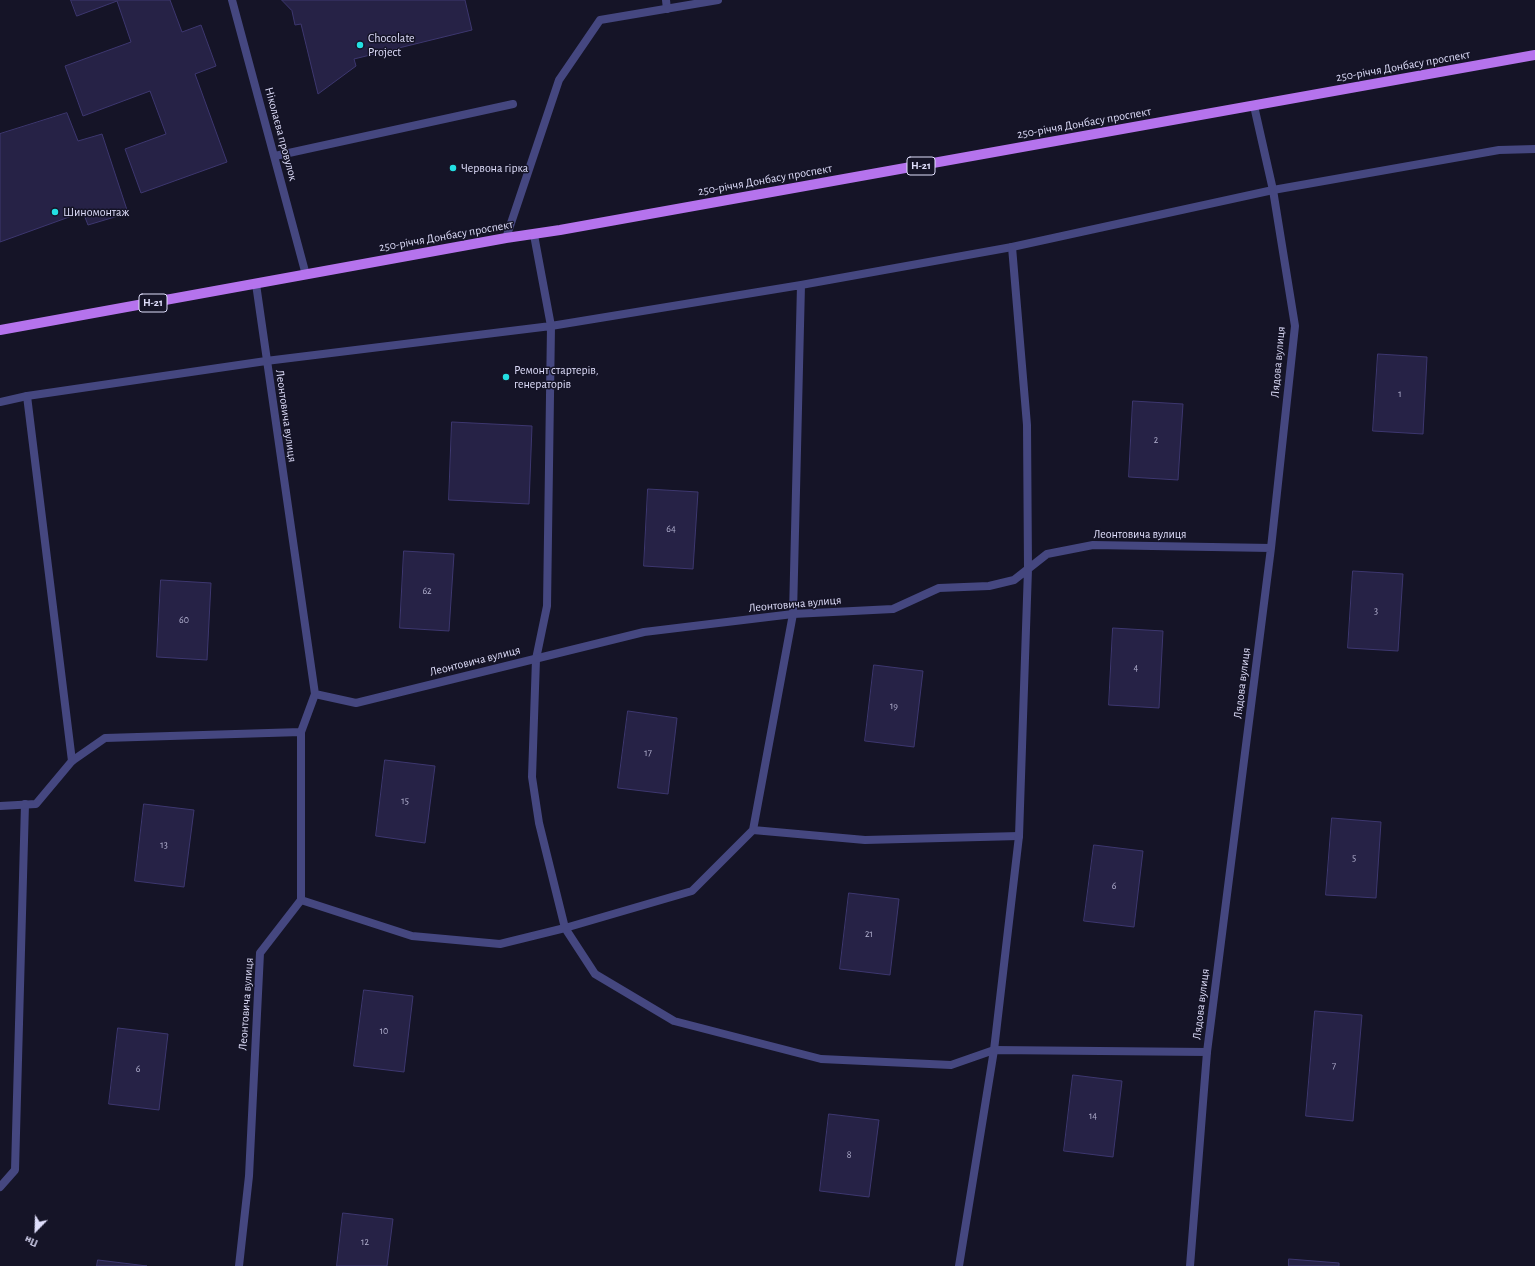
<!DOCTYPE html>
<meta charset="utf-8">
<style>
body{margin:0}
#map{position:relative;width:1535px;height:1266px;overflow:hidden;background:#151427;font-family:"Alegreya Sans",sans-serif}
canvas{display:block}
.north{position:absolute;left:16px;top:1210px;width:40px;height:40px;-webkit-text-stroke:3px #151427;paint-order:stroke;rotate:203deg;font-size:11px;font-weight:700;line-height:16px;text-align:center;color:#dfdefb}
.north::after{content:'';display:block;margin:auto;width:14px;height:18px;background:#dfdefb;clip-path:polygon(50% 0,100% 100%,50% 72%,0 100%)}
</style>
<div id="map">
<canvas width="1535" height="1266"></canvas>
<div class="north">Пн</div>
</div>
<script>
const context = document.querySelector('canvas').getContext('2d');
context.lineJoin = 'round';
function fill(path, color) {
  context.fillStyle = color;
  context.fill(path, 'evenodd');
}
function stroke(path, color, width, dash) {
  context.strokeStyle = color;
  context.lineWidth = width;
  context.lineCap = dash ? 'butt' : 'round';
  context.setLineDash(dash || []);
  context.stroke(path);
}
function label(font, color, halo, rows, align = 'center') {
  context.font = font + ' "Alegreya Sans",sans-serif';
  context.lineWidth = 3;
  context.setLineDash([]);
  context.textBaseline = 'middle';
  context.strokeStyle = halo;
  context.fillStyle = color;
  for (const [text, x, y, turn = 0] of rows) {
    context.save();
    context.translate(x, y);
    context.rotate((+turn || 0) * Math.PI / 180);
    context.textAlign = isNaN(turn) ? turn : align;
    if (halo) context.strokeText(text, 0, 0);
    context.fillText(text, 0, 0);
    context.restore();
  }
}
const building = new Path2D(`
 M71 0H170L182 32 201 25 216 66 195 74 227 162 141 193 125 149 166 134 150 91 83 116 65 66 131 42 117 1 77 16Z
 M282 0H465L472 30 354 59 356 66 318 94 301 24 295 25 292 11Z
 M67 113 78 141 102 134 128 213 88 225 83 212 0 242V134Z
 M1378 354 1427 357 1423 434 1373 431Z
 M1133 401 1183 404 1178 480 1129 477Z
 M452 422 532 426 529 504 449 500Z
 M648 489 698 492 693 569 644 566Z
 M404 551 454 554 449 631 400 628Z
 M1353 571 1403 574 1398 651 1348 648Z
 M161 580 211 583 207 660 157 657Z
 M1113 628 1163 631 1159 708 1109 705Z
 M874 665 923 671 914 747 865 741Z
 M628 711 677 718 668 794 618 788Z
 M385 760 435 766 425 843 376 836Z
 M144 804 194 810 184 887 135 881Z
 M1332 818 1381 822 1376 898 1326 895Z
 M1094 845 1143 851 1134 927 1084 921Z
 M849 893 899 899 890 975 840 969Z
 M364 990 413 996 404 1072 354 1066Z
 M1315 1011 1362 1015 1353 1121 1306 1116Z
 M118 1028 168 1034 159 1110 109 1104Z
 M1073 1075 1122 1081 1113 1157 1064 1151Z
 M829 1114 879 1120 869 1197 820 1191Z
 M343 1213 393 1219 387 1266H337Z
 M1289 1259 1339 1263V1266H1289Z
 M98 1260 147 1266H97Z`);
fill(building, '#262246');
stroke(building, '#3d376f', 1);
stroke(new Path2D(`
 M275 156 513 104
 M534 235 551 326 547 606 536 659 532 777 539 823 565 928 595 974 674 1021 821 1059 951 1065 994 1050 1207 1052
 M266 361 551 326 801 285 1012 247 1273 190 1499 150 1535 149
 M27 396 72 761
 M753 830 865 840 1019 836
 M301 900 412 936 500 944 565 928 692 891 753 830 793 614 801 285
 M0 1187 15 1170 25 804`), '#454780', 8);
stroke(new Path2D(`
 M666 0 667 9`), '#454780', 8);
stroke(new Path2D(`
 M232 0 306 275
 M506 238 559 80 600 20 718 0
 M0 402 27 396 266 361
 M315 694 356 703 644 632 793 614 893 609 939 588 989 586 1014 580 1047 554 1093 545 1271 548
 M0 806 36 804 72 761 105 738 301 732
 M239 1266 249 1176 260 953 301 900V732L315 694 256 284
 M959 1266 994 1050 1019 836 1028 569 1027 425 1012 247
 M1190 1266 1207 1052 1271 548 1295 326 1273 190 1254 106`), '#454780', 8);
stroke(new Path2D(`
 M0 330 506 238 560 230 1535 55`), '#b573ed', 10);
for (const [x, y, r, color] of [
 [360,45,4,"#23dfe2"],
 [453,168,4,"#23dfe2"],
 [55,212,4,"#23dfe2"],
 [506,377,4,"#23dfe2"]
]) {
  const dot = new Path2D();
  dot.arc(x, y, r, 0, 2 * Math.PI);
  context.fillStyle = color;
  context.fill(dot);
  stroke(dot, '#151427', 1.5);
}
label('10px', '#b1afce', null, [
 ["1",1400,394],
 ["2",1156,440],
 ["64",671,529],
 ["62",427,591],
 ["3",1376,611],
 ["60",184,620],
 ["4",1136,668],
 ["19",894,706],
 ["17",648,753],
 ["15",405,801],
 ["13",164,845],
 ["5",1354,858],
 ["6",1114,886],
 ["21",869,934],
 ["10",384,1031],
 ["7",1334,1066],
 ["6",138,1069],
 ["14",1093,1116],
 ["8",849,1155],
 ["12",365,1242]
]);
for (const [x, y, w] of [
 [921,166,28],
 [153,303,28]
]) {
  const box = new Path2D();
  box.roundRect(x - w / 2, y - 9, w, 18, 3);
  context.fillStyle = '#151427';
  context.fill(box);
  stroke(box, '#dfdefb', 1);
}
label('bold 11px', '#dfdefb', null, [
 ["Н-21",921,166],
 ["Н-21",153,303]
]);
label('12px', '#dfdefb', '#151427', [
 ["Chocolate",368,38],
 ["Project",368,52],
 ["Червона гірка",461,168],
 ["Шиномонтаж",63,212],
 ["Ремонт стартерів,",514,370],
 ["генераторів",514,384]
], 'left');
label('12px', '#dfdefb', '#151427', [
 ["250-річчя Донбасу проспект",1403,66,-10],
 ["250-річчя Донбасу проспект",1084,123,-10],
 ["Ніколаєва провулок",281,134,75],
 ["250-річчя Донбасу проспект",765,180,-10],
 ["250-річчя Донбасу проспект",446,236,-10],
 ["Лядова вулиця",1278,362,-85],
 ["Леонтовича вулиця",286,416,82],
 ["Леонтовича вулиця",1140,534],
 ["Леонтовича вулиця",795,604,-5],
 ["Леонтовича вулиця",475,661,-14],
 ["Лядова вулиця",1242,683,-83],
 ["Леонтовича вулиця",246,1004,-86],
 ["Лядова вулиця",1201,1004,-83]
]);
</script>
